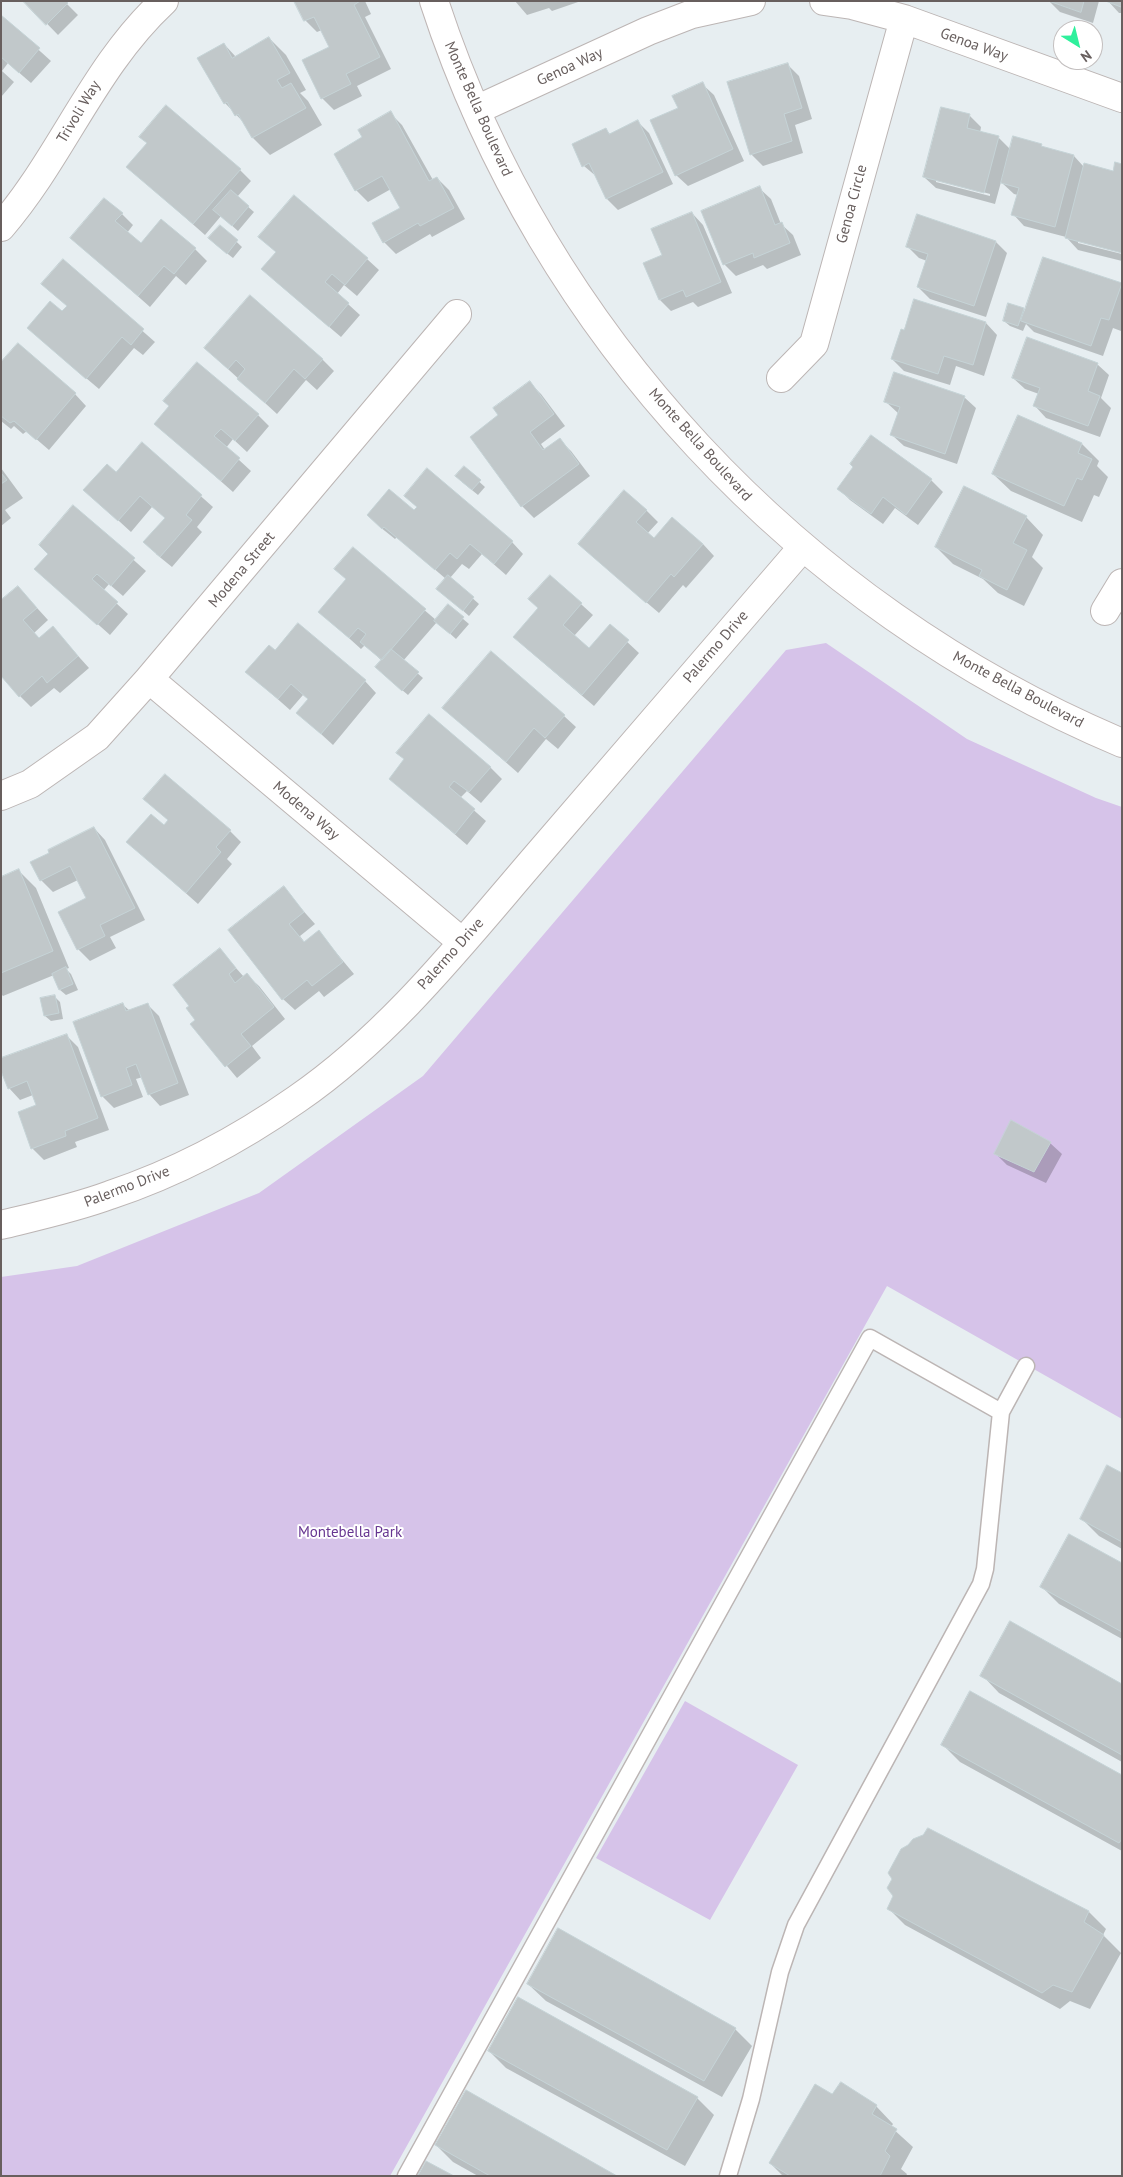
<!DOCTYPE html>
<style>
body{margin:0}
#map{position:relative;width:1123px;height:2177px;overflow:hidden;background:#e7eef1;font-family:"PT Sans",sans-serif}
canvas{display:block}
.frame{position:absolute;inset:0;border:2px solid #685f5e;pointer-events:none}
.north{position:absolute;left:1053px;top:20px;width:50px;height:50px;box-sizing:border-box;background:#fff;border:1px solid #c3bfbf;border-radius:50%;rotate:144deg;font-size:14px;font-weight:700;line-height:20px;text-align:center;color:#685f5e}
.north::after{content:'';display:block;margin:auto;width:18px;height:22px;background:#2ff09c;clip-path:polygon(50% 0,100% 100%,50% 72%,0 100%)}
</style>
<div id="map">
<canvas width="1123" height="2177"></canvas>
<div class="frame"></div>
<div class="north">N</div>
</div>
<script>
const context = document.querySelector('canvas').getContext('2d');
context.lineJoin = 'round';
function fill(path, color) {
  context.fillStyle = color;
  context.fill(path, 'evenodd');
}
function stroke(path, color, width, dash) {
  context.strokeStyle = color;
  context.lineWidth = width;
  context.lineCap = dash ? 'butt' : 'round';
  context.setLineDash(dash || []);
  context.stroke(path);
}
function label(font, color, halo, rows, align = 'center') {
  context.font = font + ' "PT Sans",sans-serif';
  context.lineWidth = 4;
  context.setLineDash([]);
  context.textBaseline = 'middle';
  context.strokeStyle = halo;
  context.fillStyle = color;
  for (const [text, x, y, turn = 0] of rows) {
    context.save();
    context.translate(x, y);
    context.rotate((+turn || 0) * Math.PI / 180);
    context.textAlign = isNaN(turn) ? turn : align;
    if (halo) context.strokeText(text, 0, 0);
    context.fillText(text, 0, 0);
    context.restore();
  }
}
fill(new Path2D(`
 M826 643 967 739 1096 798 1122 807V1419L887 1286 390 2176H1V1277L77 1266 259 1193 423 1076 786 650Z
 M685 1701 798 1765 710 1920 596 1858Z`), '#d6c3e9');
fill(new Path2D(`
 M25 1 65 2 78 15 58 35Z
 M295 1H365L371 14 365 17 391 69 357 86 362 96 334 110 322 98 303 60 330 47 322 30 317 32 305 20Z
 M515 1H581L552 11 549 8 527 15Z
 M1049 1H1099L1093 23 1060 12Z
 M1108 1H1122V13H1119Z
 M1 16 51 61 31 83 8 63 2 71 14 82 1 97Z
 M269 38 286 55 306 90 300 93 308 101 322 125 270 155 253 138 247 126 225 103 224 44 236 57Z
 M787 64 799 76 812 119 795 125 803 153 763 166 751 154Z
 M702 84 714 95 744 161 688 186 676 175 680 108Z
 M942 108 970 116 981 127 980 133 998 137 1011 150 1041 145 1045 149 1074 156 1084 167 1113 172 1122 165 1078 240V243L1122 254V261L1078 250 1066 237 1024 226 1013 214 1018 195 1014 194 1001 182 995 204 936 188 924 177ZM936 179 990 194V196L936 182Z
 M390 113 402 125 433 180 437 178 449 190 465 219 432 237 430 234 396 254 384 242 402 208 391 189 368 202 356 190 364 138Z
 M638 122 649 133 673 184 618 210 607 199 597 177 584 166 606 130 610 134Z
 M128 167 240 170 251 181 237 197 254 212 238 231 221 216 205 235Z
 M759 188 771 199 781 224 793 235 801 255 767 269 763 265 736 276 724 264Z
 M692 213 703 225 732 293 698 307 693 302 671 311 660 300 645 264 664 256Z
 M122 214 133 225 127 233 141 244 195 249 207 261 186 285 176 276 150 307 72 238Z
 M220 226 242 247 233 258 215 244Z
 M260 237 367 259 379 270 357 296 344 285 337 294 360 315 341 337 274 280 277 253Z
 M996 242 1007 253 986 317 930 299 918 287 927 261 919 258 908 247Z
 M63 261 155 342 143 355 134 348 99 389 40 339 68 306 54 295Z
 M1122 285V328L1121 331 1113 328 1103 356 1034 332 1026 324 1023 331 1010 326 1004 321 1023 309 1025 312Z
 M986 323 997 335 984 376 956 366 950 385 904 371 892 359Z
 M217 359H322L334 371 317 390 306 380 277 414Z
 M1 364 75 394 86 406 49 450 27 431 23 434 14 426 11 429 1 421Z
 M1097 364 1109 375 1101 398 1111 408 1100 437 1046 418 1035 406 1039 394 1025 389 1013 378Z
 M530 383 541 394 565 426 541 444 545 450 559 439 571 451 590 476 534 518 522 506 500 416Z
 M964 397 976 408 957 464 904 446 892 435 899 414 886 402Z
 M258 415 269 426 247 452 233 439 226 448 251 471 233 492 156 424Z
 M872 436 931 480 943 492 918 525 895 508 883 524 850 500 839 489 855 467Z
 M142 444 213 507 197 527 202 532 172 567 156 554 166 518 152 507 131 532 85 490 116 474Z
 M1082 444 1099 461 1097 466 1108 477 1099 497 1094 495 1082 522 1011 491 993 474Z
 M1 468 23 498 5 510 11 518 1 526Z
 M464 468 485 487 478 495 462 482Z
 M405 496 512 542 523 554 506 575 482 554 469 569 462 564 450 578 479 604 469 616 444 594 446 579 397 537 395 539 380 527 414 512 418 508Z
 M74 507 146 571 123 596 109 584 103 591 128 614 110 635 36 569 49 554Z
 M646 510 658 522 647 534 654 540 703 544 714 556 686 588 683 585 659 613 591 555Z
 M1026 517 1043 535 1032 557 1043 568 1024 606 998 593 983 579 953 564 936 547Z
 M353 549 436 620 448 606 469 624 456 639 437 622 403 661 423 678 408 695 382 673V661L365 645 361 649 320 612 347 580Z
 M550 576 593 615 574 636 589 650 610 626 639 653 594 706 526 648Z
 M18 587 48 620 34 633 40 639 53 628 89 668 60 693 54 688 31 707 20 696Z
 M276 651 365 681 376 693 333 745 298 713 309 700 303 695 290 710 247 672Z
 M444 708 564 716 576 727 558 749 546 739 518 773Z
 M490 767 502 779 481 803 467 791 460 798 486 821 467 845 390 778Z
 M145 799 230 831 241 842 227 859 232 864 198 904 128 842 164 827 169 821Z
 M94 828 105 840 145 920 110 937 116 948 90 961 78 949 60 912 87 899 78 880 53 892 41 880Z
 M19 871 36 888 69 968 66 969 71 974 78 990 66 995 60 990 54 975 3 996 1 994V878Z
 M283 888 315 924 300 936 305 943 319 932 354 974 324 997 319 991 295 1010 283 999Z
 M220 950 244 977 247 975 259 986 285 1019 252 1046 261 1058 237 1078 192 1024 197 1020 191 1006Z
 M55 997 60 1002 63 1019 51 1021 45 1016 42 999Z
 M122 1004 130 1011 148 1005 159 1016 189 1095 160 1106 149 1094 143 1077 136 1079 143 1097 114 1108 102 1096Z
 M66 1035 78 1047 109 1130 75 1142 77 1147 44 1160 32 1148 37 1106 33 1095 20 1100 9 1088Z
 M1050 1143 1062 1154 1046 1183 1007 1165 995 1153Z
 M1122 1474V1549L1099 1536 1082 1519Z
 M1122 1565V1639L1059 1604 1042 1587Z
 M982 1675 1122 1685V1762L999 1693Z
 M942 1744 1122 1776V1851L960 1762Z
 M929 1830 1089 1912 1106 1929 1103 1935 1121 1953 1090 2009 1070 2001 1060 2009 905 1925 888 1908 894 1896 893 1878Z
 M558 1929 735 2029 752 2046 722 2097 546 2001 528 1984Z
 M489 2051 697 2098 714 2115 685 2166 506 2068Z
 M832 2096 876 2106 893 2124 891 2127 913 2147 901 2169 907 2174 906 2176H783L770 2163Z
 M436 2145 615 2176H478L453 2162Z`), '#0003');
const building = new Path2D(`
 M23 1H66L68 3 46 25Z
 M294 1H360L354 5 380 57 346 74 351 84 321 99 302 60 329 47 314 17 304 21Z
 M1049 1H1084L1081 12Z
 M1106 1H1122V7Z
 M1 15 40 48 19 73 1 57Z
 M269 37 290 73 277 80 282 88 291 83 306 108 252 138 238 114 235 116 227 102 224 104 197 58 224 43 232 58Z
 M788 63 802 108 784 114 792 141 750 155 727 82Z
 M703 82 733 149 675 176 650 120 678 108 672 96Z
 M166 105 241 169 193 224 126 167 147 143 139 137Z
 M941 107 970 114 967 128 999 136 984 193 923 177Z
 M391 111 429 181 437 177 454 208 420 226 418 223 383 243 372 223 400 208 382 176 355 191 334 154 362 137 358 130Z
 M638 120 663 172 606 199 589 163 582 167 572 144 606 128 609 134Z
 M1013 136 1042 144 1041 146 1074 155 1055 227 1011 215 1019 188 1001 183Z
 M1115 162 1122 164V253L1065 238 1084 163 1113 171Z
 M760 186 775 225 782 222 790 243 754 258 753 253 723 265 701 211Z
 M231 190 249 206 232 226 213 210Z
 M294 195 368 258 345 285 332 274 325 282 349 303 329 327 261 269 276 252 258 237Z
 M104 198 123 213 115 221 141 243 161 219 196 248 174 274 164 266 138 296 70 238Z
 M692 212 721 282 686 297 683 290 659 300 643 263 662 255 651 229Z
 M917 214 996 241 974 306 917 287 928 254 906 247Z
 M220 225 238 240 227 254 208 238Z
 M1043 257 1122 283 1109 320 1101 318 1091 346 1021 321Z
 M63 259 144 329 131 345 122 337 86 379 27 328 50 301 62 311 67 306 41 284Z
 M250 295 323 359 305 379 294 369 265 403 237 379 245 369 236 360 228 369 204 348Z
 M914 299 986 322 973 365 944 356 938 374 891 359 901 329 904 330Z
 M1008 303 1024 308 1018 326 1003 321Z
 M1027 337 1098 363 1088 391 1100 396 1088 426 1033 406 1040 388 1012 378Z
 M18 343 76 393 36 440 14 421 10 423 1 416V362Z
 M197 362 259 414 235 441 221 429 214 436 240 458 221 481 154 424 169 406 163 401Z
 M894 372 965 396 945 454 890 435 900 407 884 402Z
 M530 381 554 414 530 432 543 450 560 438 579 464 521 507 470 437 498 415 493 408Z
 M1018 415 1082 443 1078 453 1092 459 1082 480 1077 478 1064 506 992 474Z
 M871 435 932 479 906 515 883 497 871 514 837 489 853 467 850 464Z
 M142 442 202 495 186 515 192 520 160 557 143 542 165 518 140 496 118 521 83 490 107 464 116 472Z
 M464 466 481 480 472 490 455 476Z
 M427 468 513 541 494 564 470 544 457 559 450 553 435 570 384 527 382 529 367 515 389 489 414 510 417 507 404 496Z
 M1 473 7 480 1 484Z
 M964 486 1027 516 1013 543 1027 550 1007 590 979 576 982 570 935 547Z
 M624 490 647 510 636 522 654 538 672 517 703 544 674 577 671 574 646 603 578 544Z
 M73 505 135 558 111 586 97 574 92 579 118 602 97 625 34 569 48 554 39 545Z
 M353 547 426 609 382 660 360 642 366 634 358 628 349 638 318 612 346 579 334 569Z
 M448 575 474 597 463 611 436 589Z
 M550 575 582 603 563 625 589 648 610 624 629 640 582 695 513 637 538 608 528 599Z
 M18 586 37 608 23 620 39 638 53 626 78 656 47 683 42 676 19 697 1 676V600Z
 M448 604 464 617 450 634 434 621Z
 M298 623 366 680 321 734 296 713 308 699 291 684 278 699 245 672 269 645 275 650Z
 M391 649 419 672 402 691 375 667Z
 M491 651 565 715 545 738 534 728 506 762 442 708Z
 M429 714 491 767 469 792 454 781 449 787 475 809 455 834 389 779 404 759 396 753Z
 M165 774 231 830 216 847 221 852 186 893 126 842 151 814 164 825 168 820 143 799Z
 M94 827 135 908 100 925 105 936 77 950 58 912 86 898 70 866 40 881 30 862 49 853 48 850Z
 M19 869 53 951 1 973V877Z
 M284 886 304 912 289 924 304 942 319 930 343 962 312 986 307 980 282 1000 228 930Z
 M220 948 236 968 229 974 235 983 247 973 274 1007 241 1034 251 1046 225 1067 190 1024 195 1020 186 1008 189 1006 173 985Z
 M66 967 73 984 59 990 52 974Z
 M55 995 59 1013 44 1016 40 998Z
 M123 1003 126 1011 148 1003 178 1083 148 1095 136 1064 126 1068 132 1085 101 1097 73 1022Z
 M67 1034 98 1118 65 1131 66 1136 31 1149 18 1112 36 1105 27 1081 8 1089 1 1071V1058Z
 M1011 1120 1051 1142 1034 1172 994 1154Z
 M1107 1465 1122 1473V1542L1080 1519Z
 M1069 1534 1122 1563V1632L1040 1587Z
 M1010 1621 1122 1684V1755L980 1676Z
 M970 1691 1122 1775V1839L1119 1843 941 1745Z
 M928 1828 1089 1911 1084 1922 1104 1935 1072 1992 1053 1985 1042 1993 887 1909 893 1896 887 1888 892 1879 888 1873 901 1849 908 1845 913 1839 923 1835Z
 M558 1928 736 2028 704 2081 527 1984Z
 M518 1997 698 2097 667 2150 488 2051Z
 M841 2082 877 2105 872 2114 897 2129 885 2151 890 2156 880 2176H790L769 2163 815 2084 832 2094Z
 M466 2090 617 2176H490L435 2145Z
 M426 2161 454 2176H418Z`);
fill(building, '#c1c8ca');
stroke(building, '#c5d3d6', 1);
const lane = new Path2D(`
 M406 2176 870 1338 1001 1412 1026 1366
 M728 2176 751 2099 780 1972 796 1925 981 1584 985 1569 1001 1412`);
const street = new Path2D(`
 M824 1 852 5 904 19 1122 98
 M476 110 648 31 692 14 751 1
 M1 227C63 155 93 67 164 1
 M781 378 814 344 904 19
 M1105 611 1122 583
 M149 679 462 942
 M1 796 30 784 97 737 149 679 457 314
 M1 1225C38 1216 75 1208 110 1195 176 1173 240 1139 297 1099 390 1035 462 943 535 858 624 755 713 651 802 548`);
const secondary = new Path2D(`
 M434 1C542 333 800 608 1122 743`);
stroke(lane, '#bcb5b4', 19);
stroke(street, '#bcb5b4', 30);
stroke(secondary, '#bfb6b5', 30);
stroke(lane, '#fff', 16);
stroke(street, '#fff', 28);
stroke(secondary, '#fff', 28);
label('15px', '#685f5e', '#fff', [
 ["Genoa Way",974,45,20],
 ["Genoa Way",570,67,-25],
 ["Monte Bella Boulevard",478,109,66],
 ["Trivoli Way",79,112,-59],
 ["Genoa Circle",852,204,-75],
 ["Monte Bella Boulevard",700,445,48],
 ["Modena Street",242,570,-50],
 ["Palermo Drive",716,647,-49],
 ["Monte Bella Boulevard",1018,690,28],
 ["Modena Way",306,811,40],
 ["Palermo Drive",451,954,-48],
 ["Palermo Drive",127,1187,-21]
]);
label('15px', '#663590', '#fff', [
 ["Montebella Park",350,1533]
]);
</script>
